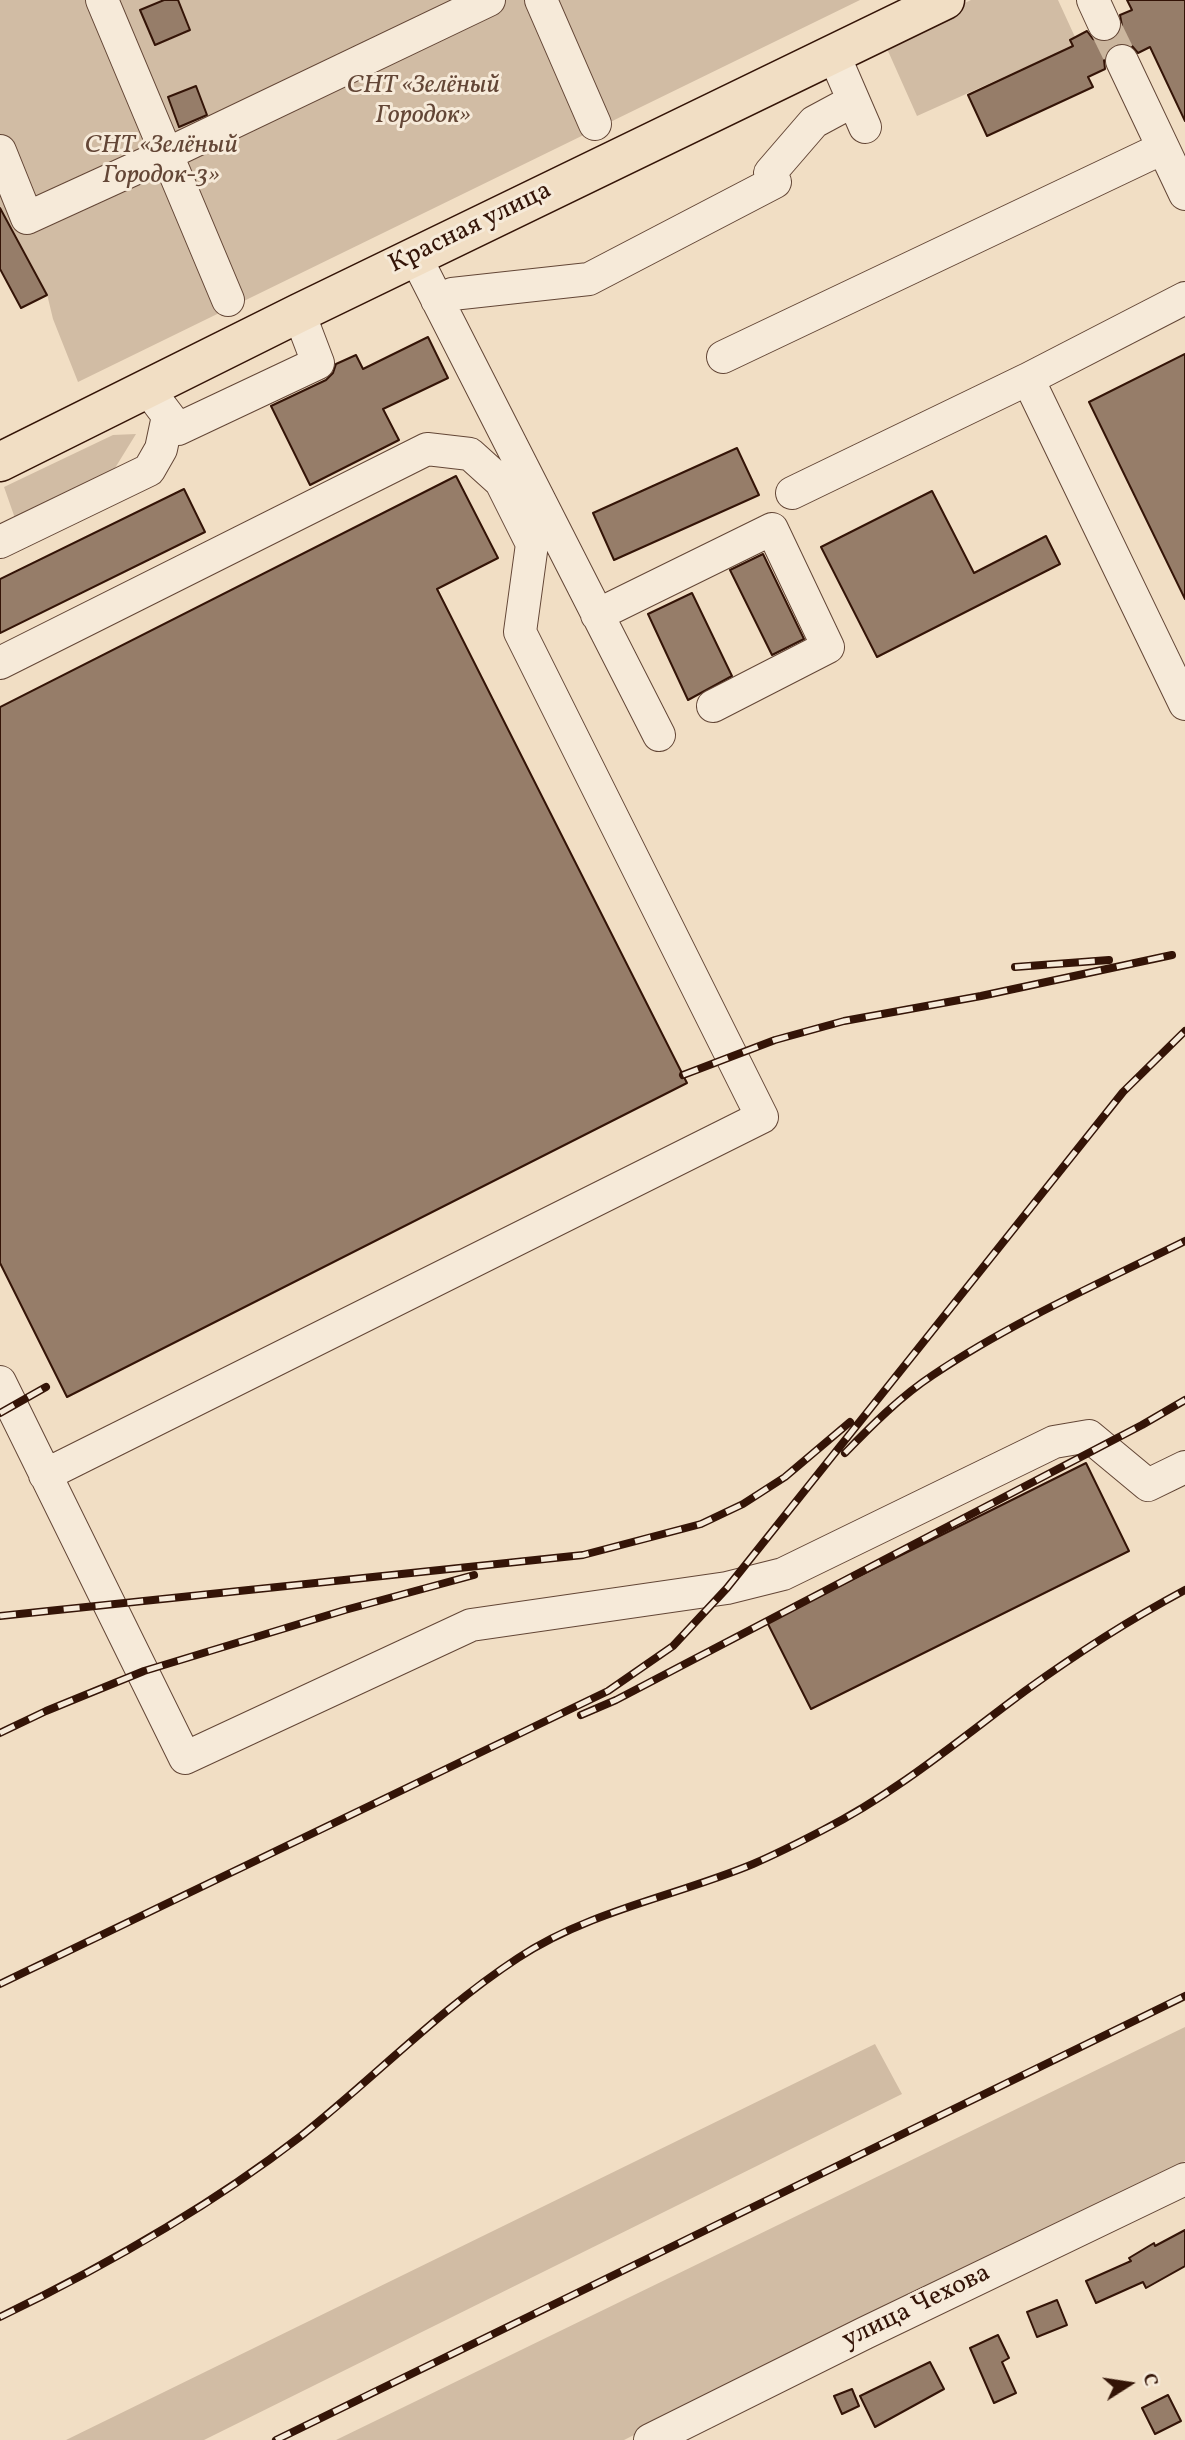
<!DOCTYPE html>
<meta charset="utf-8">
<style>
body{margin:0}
#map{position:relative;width:1185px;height:2440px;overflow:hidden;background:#f1dec4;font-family:Vollkorn,serif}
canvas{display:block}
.north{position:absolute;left:1094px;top:2349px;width:70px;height:70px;-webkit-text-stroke:5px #f6ead9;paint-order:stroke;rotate:78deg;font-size:19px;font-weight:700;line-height:28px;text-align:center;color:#341407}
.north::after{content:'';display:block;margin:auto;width:24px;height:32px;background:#341407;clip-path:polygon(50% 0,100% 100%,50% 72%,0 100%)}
</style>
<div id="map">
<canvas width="1185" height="2440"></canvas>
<div class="north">С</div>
</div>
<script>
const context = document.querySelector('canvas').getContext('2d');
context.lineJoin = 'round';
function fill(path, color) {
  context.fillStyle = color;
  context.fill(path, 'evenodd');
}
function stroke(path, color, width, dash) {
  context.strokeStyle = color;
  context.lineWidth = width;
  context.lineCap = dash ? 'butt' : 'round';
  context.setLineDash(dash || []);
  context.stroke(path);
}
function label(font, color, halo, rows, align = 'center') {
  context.font = font + ' Vollkorn,serif';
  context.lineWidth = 6;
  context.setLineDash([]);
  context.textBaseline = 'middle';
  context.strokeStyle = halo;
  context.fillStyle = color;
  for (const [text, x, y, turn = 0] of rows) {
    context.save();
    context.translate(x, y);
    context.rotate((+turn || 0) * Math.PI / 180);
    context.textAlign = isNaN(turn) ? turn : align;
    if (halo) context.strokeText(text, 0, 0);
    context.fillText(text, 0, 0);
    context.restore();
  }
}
fill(new Path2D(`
 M0 0H860L78 382 53 319 47 294 12 228 0 234Z
 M971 0H1058L1075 37 1070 40 1073 46 917 116 884 42Z
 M136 434 107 481 17 524 4 487 113 435Z
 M1185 2027V2161L624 2440H336Z
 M875 2044 902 2094 204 2440H66Z`), '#d1bca4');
const building = new Path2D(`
 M164 0H178L190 30 155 45 140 10Z
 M1127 0H1185V121L1150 47 1138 53 1132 46 1123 43 1114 45 1107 51 1104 60 1105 69 1088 77 1093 87 987 136 968 95 1073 46 1070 40 1087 31 1093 39 1102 42 1112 40 1119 34 1122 26 1120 15 1132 10Z
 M196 86 207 115 179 127 168 97Z
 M0 208 47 295 21 308 0 269Z
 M428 337 448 378 383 409 399 440 310 485 271 406 326 380 333 373 336 364 356 355 363 369Z
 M1185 354V599L1089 402Z
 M737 448 759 495 614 560 593 513Z
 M456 476 498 558 437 589 687 1083 67 1397 0 1263V707Z
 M184 489 205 532 0 633V579Z
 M932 491 974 573 1046 536 1060 564 877 657 821 547Z
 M763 554 804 639 772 655 730 570Z
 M692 593 732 676 688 700 648 614Z
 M1086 1463 1129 1551 811 1709 767 1622Z
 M1185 2230V2266L1146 2288 1143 2282 1096 2303 1086 2281 1131 2261 1129 2258 1154 2243 1155 2246Z
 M1057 2300 1067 2325 1037 2337 1027 2312Z
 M998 2335 1009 2358 1002 2362 1016 2393 994 2403 970 2348Z
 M930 2362 944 2389 875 2427 860 2396Z
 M852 2389 859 2406 842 2414 834 2396Z
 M1168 2395 1181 2421 1155 2434 1142 2408Z`);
fill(building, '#967d69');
stroke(building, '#341407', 2);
stroke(new Path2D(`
 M1104 24 1122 61`), '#cbb69e', 32, [32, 16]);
const minor = new Path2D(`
 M102 0 228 300
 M541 0 595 124
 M1093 0 1104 24
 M833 53 865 127
 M1122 61 1185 194
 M0 151 27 218 167 154 489 0
 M415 256 659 735
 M437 300 452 294 589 279 775 182 770 173 814 122 853 101
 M723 357 1163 148
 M1028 379 1185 704
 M147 388 178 429 318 363 299 313
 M792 493 1028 379 1185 298
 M0 542 149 470 161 449 168 416
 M597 615 772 529 828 647 713 706
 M0 663 427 449 470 454 501 482 532 544 520 632 762 1117 45 1475
 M0 1382 185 1758 471 1625 727 1588 783 1574 1054 1442 1089 1436 1148 1485 1185 1467
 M650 2440 865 2333 1185 2179`);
const major = new Path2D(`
 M0 462 299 313 945 0`);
stroke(minor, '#634636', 34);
stroke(major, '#341407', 41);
stroke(minor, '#f6ead9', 32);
stroke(major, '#f1dec4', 38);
const rail = new Path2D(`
 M1015 967 1109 960
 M683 1075 775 1040 844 1021 981 996 1172 955
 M0 1413 46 1387
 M845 1453C871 1426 901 1396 933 1375 1010 1323 1102 1282 1185 1241
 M0 1616 583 1555 701 1524 743 1504 785 1477 850 1422
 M581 1715 616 1700 1142 1425 1185 1400
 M0 1733 46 1711 144 1671 345 1610 474 1575
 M0 1984 608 1691 673 1646 727 1588 1123 1092 1185 1031
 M0 2317C105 2266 208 2208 301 2136 374 2078 440 2009 518 1958 589 1911 676 1896 753 1864 776 1854 800 1842 823 1830 896 1793 959 1740 1025 1691 1076 1654 1129 1620 1185 1590
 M276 2440 1185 1996`);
stroke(rail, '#341407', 8);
stroke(rail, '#f6ead9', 5, [16]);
label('italic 26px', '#634636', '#f6ead9', [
 ["СНТ «Зелёный",423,87],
 ["Городок»",423,117],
 ["СНТ «Зелёный",161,147],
 ["Городок-3»",161,177]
]);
label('26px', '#341407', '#f6ead9', [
 ["Красная улица",471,229,-26],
 ["улица Чехова",917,2308,-26]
]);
</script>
